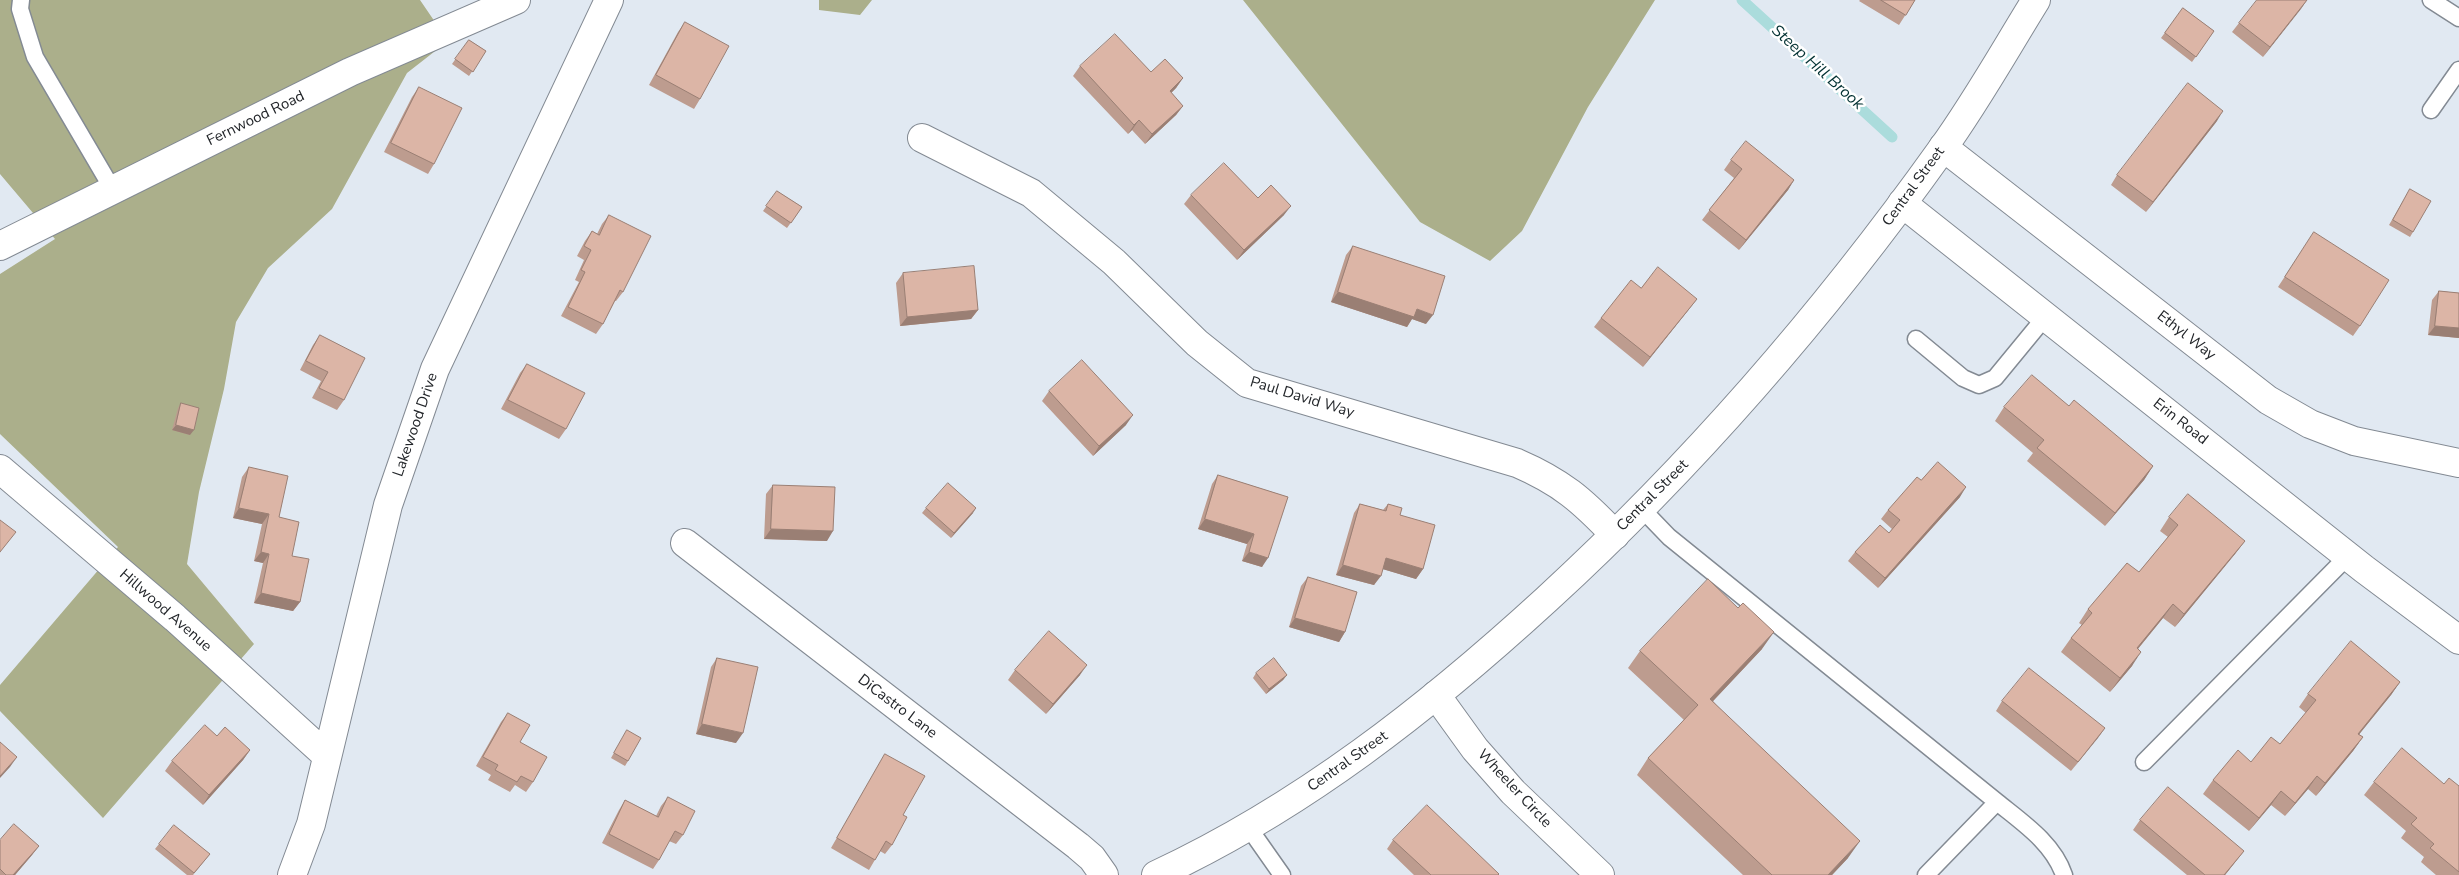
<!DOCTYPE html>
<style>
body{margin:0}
canvas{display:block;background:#e1e9f2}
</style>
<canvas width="2459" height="875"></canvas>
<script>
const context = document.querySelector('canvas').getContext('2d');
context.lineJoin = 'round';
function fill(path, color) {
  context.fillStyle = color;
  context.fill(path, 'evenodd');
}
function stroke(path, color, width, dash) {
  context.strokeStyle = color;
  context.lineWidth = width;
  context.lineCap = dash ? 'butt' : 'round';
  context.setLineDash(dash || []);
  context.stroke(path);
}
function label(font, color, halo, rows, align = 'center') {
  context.font = font + ' "Nunito Sans",sans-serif';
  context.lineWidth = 5;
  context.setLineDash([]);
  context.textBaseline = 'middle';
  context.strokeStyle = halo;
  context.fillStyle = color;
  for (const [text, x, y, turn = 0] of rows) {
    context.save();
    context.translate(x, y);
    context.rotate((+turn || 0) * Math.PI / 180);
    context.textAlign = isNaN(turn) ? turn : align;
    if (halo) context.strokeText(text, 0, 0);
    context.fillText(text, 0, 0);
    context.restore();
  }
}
fill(new Path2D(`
 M0 0H420L448 41 407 73 332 209 268 268 236 322 224 389 199 492 187 564 254 644 103 818 0 711V685L118 547 0 434V274L55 239 0 174Z
 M819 0H872L860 15 819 10Z
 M1243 0H1655L1588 107 1522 231 1490 261 1420 222Z`), '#abaf8b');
stroke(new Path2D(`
 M1742 0 1892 137`), '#abdcdc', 11);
const lane = new Path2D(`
 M21 0 20 9 35 57 113 190
 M2431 0 2459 18
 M2431 110 2459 70
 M1916 339 1963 378 1979 385 1995 378 2046 316
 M1642 509 1669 537 1997 802 1926 875
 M2144 762 2348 556
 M1997 802C2023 823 2053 843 2064 875
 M1249 828 1282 875`);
const street = new Path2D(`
 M922 138 1031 193 1114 262 1197 343 1247 383 1517 463C1561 482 1582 500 1615 535
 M1943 147 2268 400 2310 424 2354 441 2459 463
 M1902 203 2364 569 2459 640
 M0 246 350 72 516 0
 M0 469 175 618 327 756
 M685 543 1078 846 1092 858 1104 875
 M1436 695 1475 749 1513 792 1600 875
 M292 875 311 824 388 505 435 369 609 0`);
const secondary = new Path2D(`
 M1156 875C1302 807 1428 708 1547 599 1694 464 1825 313 1942 149 1976 102 2005 50 2036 0`);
stroke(lane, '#838a93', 19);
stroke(street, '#838a93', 30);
stroke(secondary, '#838a93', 30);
stroke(lane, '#fff', 16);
stroke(street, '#fff', 28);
stroke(secondary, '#fff', 28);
fill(new Path2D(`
 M1860 0H1915L1899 25 1859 1Z
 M2307 0 2263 57 2232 32 2239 23Z
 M2183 8 2214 31 2192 62 2161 38Z
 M685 22 700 99 694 109 649 85 678 32Z
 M469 40 486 51 469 76 452 64Z
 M1080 66 1151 72 1183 78 1176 88 1171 93 1183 106 1176 115 1145 144 1132 130 1128 134 1073 76Z
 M419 87 434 164 428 174 384 152 412 97Z
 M2217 121 2146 212 2111 185 2117 175Z
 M1731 160 1794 180 1788 190 1739 250 1702 220 1734 178 1724 170Z
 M2410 189 2413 232 2410 237 2389 225Z
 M777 191 802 207 787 228 763 211Z
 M1191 195 1284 215 1237 260 1184 204Z
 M609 215 623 292 616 301H615L603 324 596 334 561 316 579 282 575 280 584 260 577 256 585 241 592 231 597 234 602 224Z
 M2314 232 2360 326 2353 336 2278 287Z
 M1353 246 1426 324 1412 319 1407 327 1331 302 1346 255Z
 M903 273 978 310 971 319 900 326 896 283Z
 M2439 291 2459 293V338L2428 335 2432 300Z
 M1697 299 1690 308 1643 367 1594 327 1601 318Z
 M320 335 344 400 337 410 312 398 321 381 300 370 313 345Z
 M527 364 566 429 559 439 501 409 520 373Z
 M1049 391 1126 425 1093 456 1042 401Z
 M181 403 190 435 172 430 178 408Z
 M2069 406 2153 466 2144 480 2105 526 2027 461 2033 453 1995 421 2004 407Z
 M249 467 279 517 292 556 300 602 293 611 254 603 263 563 254 561 262 524 233 518 242 477Z
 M1218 475 1288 497 1262 567 1242 561 1247 544 1198 529 1212 484Z
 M773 485 827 541 764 539 766 494Z
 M1960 497 1878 588 1848 561 1855 552 1889 533 1892 529 1881 519 1888 510Z
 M1360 504 1383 510 1388 504 1400 515 1423 569 1416 579 1383 569 1374 585 1336 575 1354 513Z
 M926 508 973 513 951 538 922 513Z
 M2169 517 2245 541 2235 554 2175 627 2163 618 2138 649 2132 666 2110 692 2061 652 2071 638 2082 625 2079 623 2088 609 2139 572 2168 537 2160 531Z
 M1308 577 1345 632 1339 642 1289 627 1301 586Z
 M1738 608 1762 649 1713 701 1848 858 1832 875H1743L1637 775 1648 758 1684 720 1628 668 1640 651Z
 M717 658 736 743 696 734 711 667Z
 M1015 670 1080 675 1046 714 1008 680Z
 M1256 673 1287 675 1283 680 1266 694 1253 678Z
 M2400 682 2391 695 2359 734 2363 737 2353 751 2316 796 2308 789 2285 816 2271 805 2249 831 2203 794 2213 780 2251 762 2280 744 2306 713 2299 707 2308 694Z
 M2002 701 2105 728 2071 771 1996 711Z
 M508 713 520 742 533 782 526 792 515 785 510 792 488 780 491 775 476 766 501 722Z
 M627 730 628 761 625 766 611 758Z
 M217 736 250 750 243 760 203 805 165 771 172 761Z
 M885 754 903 815 892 845 885 854 880 851 869 870 831 848 879 764Z
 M2374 782 2444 784 2459 786V875H2436L2421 862 2424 857 2401 838 2406 831 2364 795Z
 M668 797 683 835 676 844 669 841 659 860 653 869 602 843 619 810 625 800 656 816 661 806Z
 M2140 820 2244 851 2225 875H2187L2133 830Z
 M0 840 39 846 32 855 15 875H0Z
 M1393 840 1498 875H1414L1387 849Z
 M159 844 210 854 193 875H187L155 849Z`), '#bd9c8f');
fill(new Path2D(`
 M2307 0 2301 9 2263 57 2270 47Z
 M1183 78 1176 88 1163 101 1170 91Z
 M1183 106 1176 115 1145 144 1152 134Z
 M2223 111 2217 121 2146 212 2153 202Z
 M1139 120 1132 130 1128 134 1134 125Z
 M1794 180 1788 190 1739 250 1746 240Z
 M1291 206 1284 215 1237 260 1244 250Z
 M1338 292 1417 309 1433 315 1426 324 1412 319 1407 327 1331 302Z
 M1697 299 1690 308 1643 367 1650 357Z
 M978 310 971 319 900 326 907 317Z
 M2435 326 2459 328V338L2428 335Z
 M1133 415 1126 425 1093 456 1099 446Z
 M176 425 194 430 190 435 172 430Z
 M2153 466 2144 480 2105 526 2115 513Z
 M1966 487 1960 497 1878 588 1885 578Z
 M239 508 269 514 262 524 233 518Z
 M976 508 973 513 951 538 954 533Z
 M1205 519 1254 534 1247 544 1198 529Z
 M771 529 833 531 827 541 764 539Z
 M2245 541 2235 554 2175 627 2184 614Z
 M261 552 269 554 263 563 254 561Z
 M1249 552 1268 558 1262 567 1242 561Z
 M1386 558 1423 569 1416 579 1379 568Z
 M1343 565 1381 576 1374 585 1336 575Z
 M261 593 300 602 293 611 254 603Z
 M2173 604 2163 618 2127 662 2137 648Z
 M1295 618 1345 632 1339 642 1289 627Z
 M1774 632 1762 649 1699 716 1710 699Z
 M2141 652 2132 666 2110 692 2120 678Z
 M1087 665 1080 675 1046 714 1053 704Z
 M1287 675 1283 680 1266 694 1269 689Z
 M2400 682 2391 695 2349 747 2358 734Z
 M702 724 743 733 736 743 696 734Z
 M2105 728 2098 738 2071 771 2078 762Z
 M2363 737 2353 751 2316 796 2325 783Z
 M250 750 243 760 203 805 209 795Z
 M17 757 10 767 0 778V776Z
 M2317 776 2308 789 2285 816 2295 803Z
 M2281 791 2271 805 2249 831 2259 818Z
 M1860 841 1848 858 1832 875H1828Z
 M39 846 32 855 15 875H13Z
 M2244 851 2225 875H2224Z`), '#9a7f74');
const building = new Path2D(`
 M1881 0H1915L1906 15Z
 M2257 0H2307L2270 47 2239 23Z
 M2183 8 2214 31 2196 57 2165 33Z
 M685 22 729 46 700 99 656 75Z
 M1115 34 1151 72 1165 59 1183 78 1170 91 1183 106 1152 134 1139 120 1134 125 1080 66Z
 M469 40 486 51 473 72 455 59Z
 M2188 83 2223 111 2153 202 2117 175Z
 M419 87 462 108 434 164 391 143Z
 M1746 141 1794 180 1746 240 1709 210 1742 169 1731 160Z
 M1224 163 1258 198 1271 185 1291 206 1244 250 1191 195Z
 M2410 189 2431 201 2413 232 2393 220Z
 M777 191 802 207 791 223 766 206Z
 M609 215 651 236 623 292 620 290 603 324 568 307 585 272 581 270 591 250 584 246 592 231 599 235Z
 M2314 232 2389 280 2360 326 2285 277Z
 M1353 246 1445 276 1433 315 1417 309 1414 317 1338 292Z
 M974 266 978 310 907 317 903 273Z
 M1658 267 1697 299 1650 357 1601 318 1631 280 1641 288Z
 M2439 291 2459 293V328L2435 326Z
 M320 335 365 358 344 400 319 388 328 372 306 361Z
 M1082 360 1133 415 1099 446 1049 391Z
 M527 364 585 393 566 429 508 400Z
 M2032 375 2069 406 2074 400 2153 466 2115 513 2037 448 2044 440 2004 407Z
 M181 403 199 408 194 430 176 425Z
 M1938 462 1966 487 1885 578 1855 552 1880 525 1889 533 1900 520 1888 510 1917 477 1921 480Z
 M249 467 288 476 279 517 299 522 292 556 309 559 300 602 261 593 269 554 261 552 269 514 239 508Z
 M1218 475 1288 497 1268 558 1249 552 1254 534 1205 519Z
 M948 483 976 508 954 533 926 508Z
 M773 485 835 487 833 531 771 529Z
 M2188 494 2245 541 2184 614 2173 604 2137 648 2141 652 2120 678 2071 638 2092 613 2088 609 2127 563 2139 572 2178 525 2169 517Z
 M1360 504 1386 511 1388 504 1402 508 1400 515 1435 525 1423 569 1386 558 1381 576 1343 565Z
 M0 520 16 532 0 552Z
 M1308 577 1357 592 1345 632 1295 618Z
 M1708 579 1738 608 1743 603 1774 632 1710 699 1860 841 1828 875H1772L1648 758 1698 705 1640 651Z
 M1049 631 1087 665 1053 704 1015 670Z
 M2351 641 2400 682 2358 734 2363 737 2325 783 2317 776 2295 803 2281 791 2259 818 2213 780 2238 750 2251 762 2271 737 2280 744 2316 700 2308 694Z
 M717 658 758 667 743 733 702 724Z
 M1274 658 1287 675 1269 689 1256 673Z
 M2029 668 2105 728 2078 762 2002 701Z
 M508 713 530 725 520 742 547 757 533 782 521 776 517 782 495 770 498 765 483 757Z
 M205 725 217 736 225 727 250 750 209 795 172 761Z
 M627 730 641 738 628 761 614 753Z
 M0 742 17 757 0 776Z
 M2402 748 2444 784 2449 778 2459 786V872L2430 848 2434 844 2411 824 2417 818 2374 782Z
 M885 754 925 776 903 815 907 817 892 845 886 841 875 860 837 838Z
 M2168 787 2244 851 2224 875H2205L2140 820Z
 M668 797 695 811 683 835 675 831 659 860 609 834 625 800 658 817Z
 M1427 805 1499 874 1498 875H1431L1393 840Z
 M14 824 39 846 13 875H6L0 869V840Z
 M174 825 210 854 194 873 159 844Z`);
fill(building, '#dcb5a6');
stroke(building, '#9a7f74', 1);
label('15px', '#23262a', '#fff', [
 ["Fernwood Road",256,119,-26],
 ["Central Street",1914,187,-54],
 ["Ethyl Way",2186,336,38],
 ["Paul David Way",1302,398,17],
 ["Erin Road",2180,422,38],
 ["Lakewood Drive",416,425,-71],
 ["Central Street",1653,496,-45],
 ["Hillwood Avenue",165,611,41],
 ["DiCastro Lane",897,707,37],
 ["Central Street",1348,762,-35],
 ["Wheeler Circle",1514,789,47]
]);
label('italic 16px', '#003031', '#fff', [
 ["Steep Hill Brook",1817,68,42]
]);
</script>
